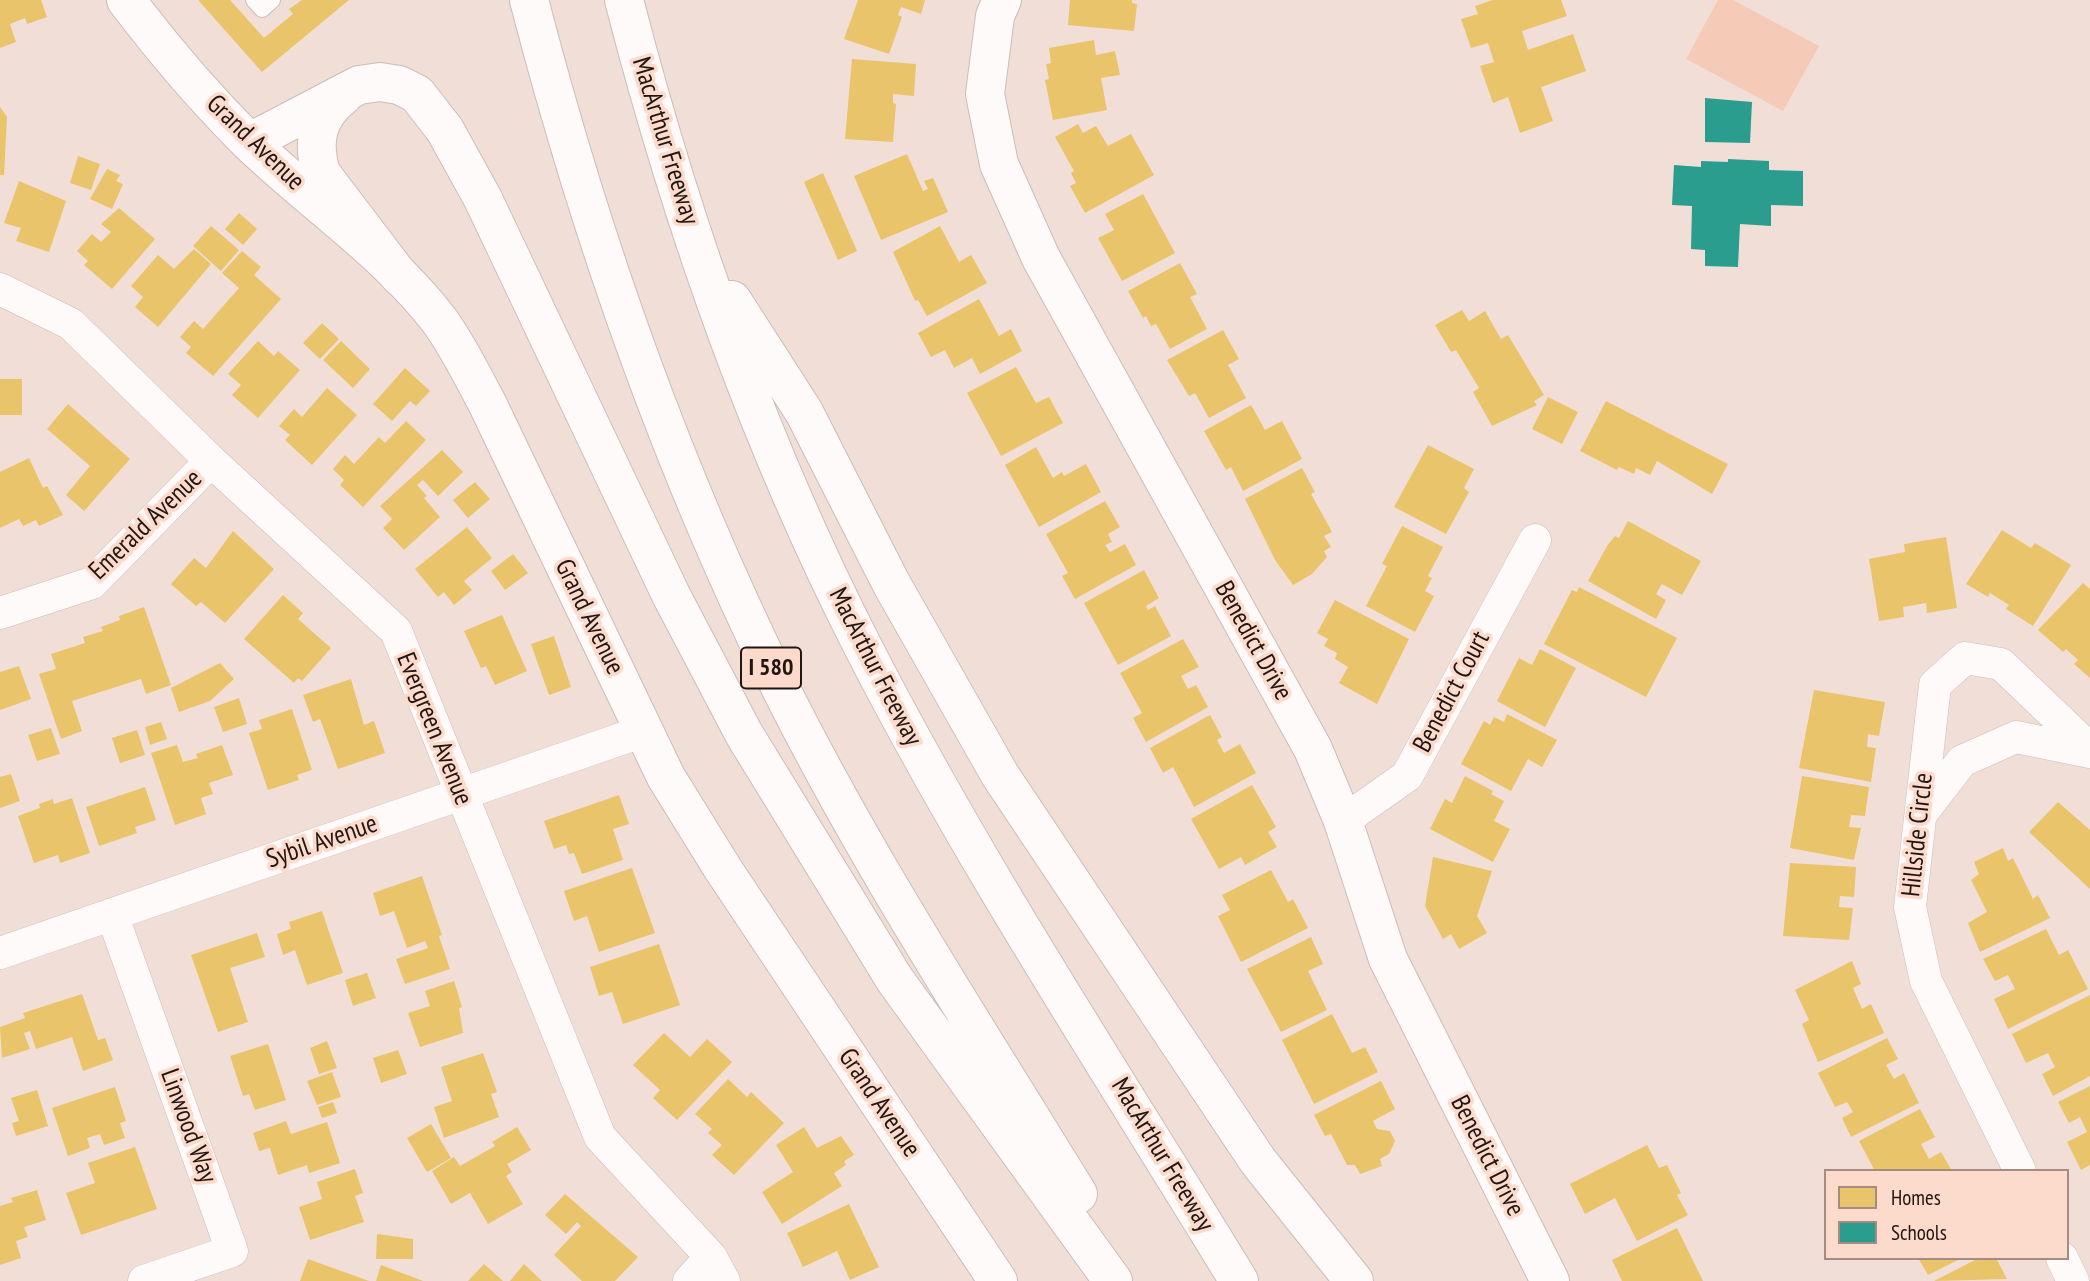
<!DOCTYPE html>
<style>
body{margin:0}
#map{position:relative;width:2090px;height:1281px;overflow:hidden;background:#f1dfd7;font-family:"PT Sans Narrow",sans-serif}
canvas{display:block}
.legend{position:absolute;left:1824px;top:1169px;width:245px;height:91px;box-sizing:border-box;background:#fcdbcc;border:2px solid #a48c81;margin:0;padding:9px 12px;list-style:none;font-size:21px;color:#211611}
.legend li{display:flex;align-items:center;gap:14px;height:35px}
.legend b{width:35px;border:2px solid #a48c81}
</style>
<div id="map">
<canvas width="2090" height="1281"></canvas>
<ul class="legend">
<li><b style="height:19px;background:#e9c46a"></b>Homes</li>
<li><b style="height:19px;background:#2a9d8f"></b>Schools</li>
</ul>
</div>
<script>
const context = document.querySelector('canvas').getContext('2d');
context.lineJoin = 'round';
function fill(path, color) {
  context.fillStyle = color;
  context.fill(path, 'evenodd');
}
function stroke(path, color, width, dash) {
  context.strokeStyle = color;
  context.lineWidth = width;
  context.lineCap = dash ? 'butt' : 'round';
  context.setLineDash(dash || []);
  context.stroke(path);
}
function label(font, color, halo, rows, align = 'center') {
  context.font = font + ' "PT Sans Narrow",sans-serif';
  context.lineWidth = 7;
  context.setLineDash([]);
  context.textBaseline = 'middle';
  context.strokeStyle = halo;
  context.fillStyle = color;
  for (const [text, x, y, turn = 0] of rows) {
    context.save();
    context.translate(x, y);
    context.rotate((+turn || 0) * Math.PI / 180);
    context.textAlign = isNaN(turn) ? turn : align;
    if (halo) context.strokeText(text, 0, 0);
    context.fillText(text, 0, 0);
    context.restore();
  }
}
fill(new Path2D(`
 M1718 0H1733L1819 46 1783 111 1686 59Z`), '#f5cab7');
fill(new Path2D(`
 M0 0H41L47 17 27 24 25 18 10 24 16 42 0 48Z
 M198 0H230L264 38 293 14 289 9 302 0H349L262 72Z
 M858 0H925L921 14 901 7 898 15 902 17 889 54 844 39Z
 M1070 0H1132V3L1137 4 1134 31 1068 25Z
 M1493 0H1561L1567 16 1522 31 1528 50 1573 34 1586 71 1541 87 1553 121 1520 133 1508 97 1493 103 1480 66 1494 62 1488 43 1471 48 1461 19 1478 14 1475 6Z
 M1094 40 1096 55 1115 51 1120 75 1101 78 1107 110 1053 120 1045 80 1049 79 1046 64 1051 63 1049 48Z
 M852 59 916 64 914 96 893 94V103L896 104 893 142 845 139Z
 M0 107 7 117 4 175H0Z
 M1078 124 1083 133 1096 126 1108 146 1131 134 1154 175 1085 213 1070 186 1076 183 1071 173 1074 171 1055 137Z
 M907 154 923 191 928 189 924 181 933 178 948 212 881 240 854 176Z
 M78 156 100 164 91 190 70 183Z
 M107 169 120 175 116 181 123 184 112 209 90 199Z
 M823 173 857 251 838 260 804 182Z
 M19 181 66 201 49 252 16 241 21 228 4 223Z
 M1143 194 1175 253 1122 281 1098 238 1114 230 1105 214Z
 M119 208 155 239 112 289 84 265 88 261 77 251 92 234 101 242 111 232 101 224Z
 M239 213 257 229 243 245 225 229Z
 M211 226 239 250 221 271 193 246Z
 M940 226 959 262 971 255 987 283 927 316 918 300 915 301 893 252Z
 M194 249 211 264 158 327 135 307 143 297 131 286 158 255 174 269Z
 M242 251 261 267 254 275 281 299 213 376 186 353 191 347 180 337 194 321 203 329 239 288 222 273Z
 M1180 263 1197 294 1190 297 1207 329 1170 349 1156 324 1151 326 1146 316 1143 318 1128 291Z
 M979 299 999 336 1011 329 1022 351 980 374 972 358 954 368 945 350 931 357 918 333Z
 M1462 310 1469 321 1485 311 1501 339 1508 335 1544 395 1534 401 1537 405 1492 426 1473 392 1479 388 1456 350 1451 352 1435 325Z
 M322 323 339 339 320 359 303 343Z
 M1223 330 1239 359 1228 365 1246 398 1209 418 1195 393 1189 396 1167 360Z
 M258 341 274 356 278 351 300 370 258 418 232 395 241 385 228 374Z
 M341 341 370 369 353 388 323 360Z
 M1016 367 1036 403 1049 397 1063 423 1001 456 967 393Z
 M405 368 430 391 416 406 410 401 392 421 373 404Z
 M0 379H22V415H0Z
 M327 388 357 415 312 465 285 440 290 435 279 426 294 409 302 417Z
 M1548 397 1578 412 1562 444 1532 429Z
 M1606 401 1728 464 1712 494 1657 461 1650 475 1636 468 1634 474 1619 467 1617 470 1580 451Z
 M68 404 130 459 84 511 66 495 90 466 47 429Z
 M1251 405 1265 430 1282 421 1302 459 1243 491 1231 467 1226 470 1204 431Z
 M406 421 426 440 363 507 340 485 344 480 333 469 345 455 354 464 379 437 385 443Z
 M1428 445 1474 469 1464 488 1469 492 1446 534 1394 507Z
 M1036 447 1053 478 1062 472 1064 476 1086 464 1101 492 1039 527 1005 465Z
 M442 450 463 472 438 496 423 480 417 485 427 496 424 498 440 517 404 550 383 528 392 519 380 506Z
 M29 458 43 488 47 486 63 515 39 526 36 520 23 526 19 519 0 528V472Z
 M1302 468 1315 492 1311 494 1332 532 1324 536 1331 547 1324 551 1327 557 1312 574 1293 585 1275 560 1245 499Z
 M475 482 490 499 468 518 453 500Z
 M1105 501 1120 527 1108 534 1112 542 1105 545 1110 552 1125 544 1136 565 1075 599 1062 576 1068 573 1046 534Z
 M1628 521 1701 561 1682 595 1662 584 1656 594 1666 600 1656 619 1588 581 1607 546 1615 536 1619 538Z
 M1402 526 1443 547 1428 576 1432 578 1425 591 1434 596 1415 632 1366 606 1387 566 1382 564Z
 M467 527 492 558 464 581 472 590 454 605 444 592 438 597 415 569Z
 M2002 530 2031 548 2035 543 2071 565 2033 626 2006 609 2009 605 1990 593 1988 597 1966 584Z
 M233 531 274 569 225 623 201 602 196 606 171 584 194 558 206 568Z
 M1946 537 1957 608 1927 613 1926 603 1903 607 1904 617 1879 621 1869 559 1905 552 1904 544Z
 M513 554 528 573 505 590 491 571Z
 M1144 570 1159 598 1146 606 1148 610 1155 606 1171 636 1118 665 1084 603Z
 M2083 583 2090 589V678L2074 664 2078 660 2066 649 2063 652 2038 630Z
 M1579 587 1677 638 1646 697 1544 644 1572 590 1577 592Z
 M283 595 303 613 298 619 331 648 302 681 298 678 294 683 244 639Z
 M1335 600 1409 639 1377 704 1339 683 1348 667 1335 659 1337 653 1324 646 1328 639 1317 633Z
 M144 607 171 685 146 694 141 679 72 701 82 731 61 739 39 674 56 669 51 654 85 643 83 637 103 631 101 627 120 620 119 616Z
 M502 615 527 671 495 685 486 666 481 668 464 631Z
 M554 636 571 687 549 695 531 644Z
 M1183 639 1199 667 1181 676 1188 689 1196 685 1208 707 1146 742 1133 718 1142 713 1120 673Z
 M1540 649 1576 668 1545 727 1497 701 1519 658 1532 665Z
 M220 663 234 679 210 701 179 712 171 688Z
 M19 666 31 699 0 710V672Z
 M351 679 364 725 374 721 385 753 338 769 320 719 313 722 303 695Z
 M1814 690 1885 702 1879 736 1868 734 1867 747 1876 748 1871 782 1799 768Z
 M239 698 247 724 223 732 214 707Z
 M292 709 312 770 297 775 299 780 268 790 249 733 262 729 259 720Z
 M1507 714 1557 740 1542 767 1528 759 1511 791 1461 764 1484 721 1490 725 1494 717 1504 722Z
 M1210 715 1222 737 1217 740 1224 753 1240 744 1256 773 1194 807 1173 767 1163 773 1150 748Z
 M161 722 167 739 150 745 145 727Z
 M51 728 60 754 37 761 28 735Z
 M137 730 145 755 120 763 112 738Z
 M177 745 183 762 198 758 196 754 222 745 233 775 209 783 213 794 201 798 206 814 175 825 151 753Z
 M11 774 20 801 0 808V777Z
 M1465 776 1493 791 1491 794 1504 801 1494 821 1510 829 1493 862 1430 829 1445 799 1452 803Z
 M1802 776 1869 787 1865 816 1851 815 1849 827 1861 828 1854 860 1790 848Z
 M1252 785 1276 827 1268 832 1277 847 1245 865 1241 857 1219 869 1191 819Z
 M145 787 156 820 135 827 137 833 99 846 86 807Z
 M619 795 629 824 613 829 623 860 582 874 574 853 569 854 566 845 554 849 544 821Z
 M72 798 90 853 60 863 58 855 34 863 18 816 40 808 39 804 53 799 54 804Z
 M2058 802 2090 830V889L2029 832Z
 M2003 848 2008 861 2013 858 2033 899 2038 895 2050 918 1980 952 1968 923 1987 912 1971 880 1979 874 1974 862Z
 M1433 857 1492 871 1477 916 1487 933 1459 949 1451 934 1443 939 1425 906Z
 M1790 863 1856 867 1854 897 1840 896 1839 907 1853 908 1849 940 1783 936Z
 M632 868 655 933 599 952 587 916 574 921 564 891Z
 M1271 870 1288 902 1293 899 1308 928 1241 962 1218 916 1230 910 1222 895Z
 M422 876 442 935 439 936 450 969 405 984 396 959 428 948 425 941 407 948 394 911 380 916 373 893Z
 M322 911 343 973 307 985 295 950 283 955 277 934 291 929 289 922Z
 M2046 929 2059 955 2068 950 2088 989 2008 1029 1994 999 2015 989 2008 975 1995 981 1983 959Z
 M257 933 265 957 230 968 248 1022 218 1032 191 955Z
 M1311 937 1323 964 1308 971 1327 1010 1281 1032 1247 969Z
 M659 944 680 1005 623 1024 612 992 599 996 590 967Z
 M1852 961 1861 984 1853 988 1862 1009 1871 1004 1884 1033 1818 1062 1802 1024 1809 1020 1795 990Z
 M367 973 376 998 353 1006 345 980Z
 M454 981 462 1007 459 1008 463 1033 420 1047 408 1013 430 1006 425 991Z
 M82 994 98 1040 105 1038 113 1060 83 1071 72 1037 36 1049 30 1031 24 1033 30 1049 2 1058 0 1027 25 1018 23 1013Z
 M2090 995V1076L2053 1096 2042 1074 2055 1067 2048 1053 2026 1063 2012 1034Z
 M1332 1014 1352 1053 1365 1047 1378 1072 1314 1104 1282 1040Z
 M664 1033 690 1057 707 1039 732 1062 677 1120 653 1098 660 1090 633 1065Z
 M1887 1038 1898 1059 1886 1065 1894 1079 1904 1073 1919 1103 1851 1137 1842 1118 1853 1112 1847 1102 1835 1107 1818 1073Z
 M327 1041 337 1068 319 1074 310 1048Z
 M268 1044 286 1100 255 1110 249 1094 243 1096 230 1056Z
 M398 1050 407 1074 381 1083 373 1058Z
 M483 1053 497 1092 491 1094 499 1117 444 1138 434 1107 452 1101 441 1067Z
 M332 1072 341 1097 317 1105 307 1081Z
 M728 1079 747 1097 751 1092 784 1123 734 1175 712 1155 722 1145 708 1133 712 1129 695 1114Z
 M1381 1081 1395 1109 1373 1121 1377 1129 1390 1131 1395 1141 1389 1154 1380 1159 1382 1166 1360 1174 1355 1165H1347L1331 1134 1325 1136 1314 1115Z
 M2090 1086V1165L2081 1170 2067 1142 2087 1132 2080 1117 2069 1123 2058 1102Z
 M115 1087 126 1121 120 1123 125 1138 104 1145 100 1134 87 1138 90 1148 68 1156 52 1108Z
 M37 1090 48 1126 16 1136 12 1123 19 1121 11 1098Z
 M333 1102 337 1113 322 1118 318 1107Z
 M1920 1109 1935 1137 1921 1144 1929 1159 1941 1152 1952 1171H1875L1859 1141Z
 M286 1121 291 1134 327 1122 340 1163 309 1173 307 1165 278 1175 270 1148 259 1151 253 1133Z
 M431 1124 451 1158 427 1172 407 1138Z
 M517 1127 531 1150 507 1164 512 1172 506 1176 523 1204 488 1224 470 1193 451 1204 432 1171 454 1157 460 1166 495 1146 492 1142Z
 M804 1127 817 1148 841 1136 854 1155 844 1161 846 1165 834 1173 842 1186 782 1224 762 1192 793 1172 776 1145Z
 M1647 1145 1659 1168 1667 1165 1681 1193 1677 1195 1688 1215 1637 1241 1615 1198 1585 1214 1570 1184Z
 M135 1147 157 1209 81 1235 66 1193 95 1183 88 1163Z
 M355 1169 363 1193 355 1196 364 1222 310 1240 299 1207 322 1199 317 1182Z
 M37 1190 46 1220 24 1227 28 1237 16 1241 21 1258 0 1265V1206L13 1202 11 1198Z
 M565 1194 638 1257 615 1281H582L554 1255 581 1226 577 1222 566 1234 545 1215Z
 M849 1204 879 1267 850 1280 837 1251 803 1267 787 1233Z
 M1677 1228 1703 1281H1622L1612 1260Z
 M377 1234 413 1239V1259H376Z
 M1918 1258H1962L1928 1275Z
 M1979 1258H1996L2007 1279 1934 1281Z
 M308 1259 369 1281H300Z
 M484 1264 503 1281H468Z
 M524 1264 542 1281H510Z
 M381 1265 423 1281H376Z`), '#e9c46a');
fill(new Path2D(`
 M1705 98 1752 102 1750 143 1705 142Z
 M1728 159 1769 161V170L1803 171V206L1771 205V226L1740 224 1738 267 1705 266V250L1691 249 1692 206 1672 205 1674 165 1701 167V161L1728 162Z`), '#2a9d8f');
const lane = new Path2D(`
 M254 0 262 9 272 0`);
const street = new Path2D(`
 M0 289 71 324 211 461 396 631 600 1137 711 1257 724 1281
 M0 613 92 583 211 461
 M1922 813 1962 761 2016 737 2090 752
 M1343 821 1407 776 1535 540
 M112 914 232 1251 144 1281
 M0 953 644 731
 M2020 1171 1926 981 1910 907 1935 685 1965 658 2001 664 2090 749
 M2062 1258 2073 1281
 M689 1281 711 1257`);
const secondary = new Path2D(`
 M126 0C163 49 204 97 248 141 310 201 386 251 439 320 458 346 472 375 487 403L666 777 723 869 998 1281
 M1002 0 995 16 985 94 999 164 1041 258 1313 749 1343 821 1388 959 1550 1281`);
const highway = new Path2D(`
 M529 0C590 235 669 461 776 679 864 857 974 1024 1078 1194
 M624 0C681 221 758 441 862 645 974 864 1111 1071 1239 1281
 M343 96C316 117 312 142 321 173L400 277
 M250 142 359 85 380 82 399 85 417 94 445 130 483 199 671 595 744 734 895 980 1113 1281
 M732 300 804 412 891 583 1000 775 1258 1161 1354 1281`);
stroke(lane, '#cabdb7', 18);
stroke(street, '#cabdb7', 33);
stroke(secondary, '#cabdb7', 40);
stroke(highway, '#cabdb7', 40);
stroke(lane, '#fdfaf9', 16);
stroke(street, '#fdfaf9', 32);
stroke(secondary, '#fdfaf9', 38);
stroke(highway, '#fdfaf9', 38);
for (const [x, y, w] of [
 [771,668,60]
]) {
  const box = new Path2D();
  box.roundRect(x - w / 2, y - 20.5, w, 41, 5);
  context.fillStyle = '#fcdbcc';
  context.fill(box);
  stroke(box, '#211611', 2);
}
label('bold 24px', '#211611', null, [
 ["I 580",771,668]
]);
label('26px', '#211611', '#fcdbcc', [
 ["MacArthur Freeway",665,141,73],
 ["Grand Avenue",255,143,44],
 ["Emerald Avenue",146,525,-44],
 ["Grand Avenue",589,617,64],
 ["Benedict Drive",1253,641,61],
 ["MacArthur Freeway",875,667,63],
 ["Benedict Court",1452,692,-62],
 ["Evergreen Avenue",434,729,68],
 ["Hillside Circle",1918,835,-84],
 ["Sybil Avenue",322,842,-19],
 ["Grand Avenue",879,1103,56],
 ["Linwood Way",188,1126,70],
 ["MacArthur Freeway",1162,1155,59],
 ["Benedict Drive",1487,1156,63]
]);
</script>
